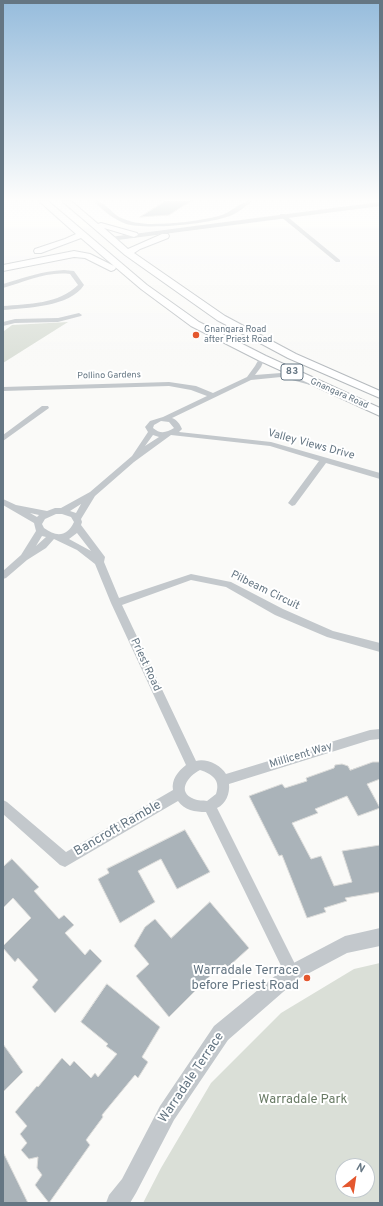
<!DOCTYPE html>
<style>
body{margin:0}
#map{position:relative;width:383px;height:1206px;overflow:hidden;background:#fafaf8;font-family:Overpass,sans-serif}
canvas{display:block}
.frame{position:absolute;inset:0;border:4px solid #657683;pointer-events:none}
.north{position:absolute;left:335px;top:1158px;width:40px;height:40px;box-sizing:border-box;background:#fff;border:1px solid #c1c8cd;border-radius:50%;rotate:30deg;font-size:11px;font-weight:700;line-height:16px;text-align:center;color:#657683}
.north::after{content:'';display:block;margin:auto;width:14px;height:18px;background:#e4572e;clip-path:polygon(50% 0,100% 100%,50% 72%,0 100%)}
</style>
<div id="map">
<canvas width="383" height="1206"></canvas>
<div class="frame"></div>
<div class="north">N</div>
</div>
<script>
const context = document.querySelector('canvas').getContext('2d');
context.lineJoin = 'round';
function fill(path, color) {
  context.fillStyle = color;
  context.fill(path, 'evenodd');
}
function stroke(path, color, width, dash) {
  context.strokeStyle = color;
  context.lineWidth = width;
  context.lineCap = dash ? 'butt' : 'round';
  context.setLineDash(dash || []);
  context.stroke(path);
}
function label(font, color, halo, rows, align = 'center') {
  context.font = font + ' Overpass,sans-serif';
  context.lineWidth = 4;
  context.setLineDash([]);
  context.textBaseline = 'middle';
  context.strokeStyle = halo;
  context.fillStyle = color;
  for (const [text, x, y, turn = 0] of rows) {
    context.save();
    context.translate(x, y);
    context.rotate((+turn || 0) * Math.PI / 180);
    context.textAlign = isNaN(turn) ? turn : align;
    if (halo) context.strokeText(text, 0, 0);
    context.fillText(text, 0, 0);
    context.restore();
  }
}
fill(new Path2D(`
 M68 322 3 363 4 331 12 325Z
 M380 963V1203H143L161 1168 211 1083 281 1013 354 969ZM343 1166H367V1190H343Z`), '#dadfd7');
const building = new Path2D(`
 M166 201H191L169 215 140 217Z
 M373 762H380V779L367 784 380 808 358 816 347 796 315 809 318 813 292 823 311 859 321 856 334 886 352 882 342 851 380 845V892L345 898 347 901 324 908 326 912 307 918 282 855 279 856 249 796 282 784 285 788 307 781 306 778 334 768 335 765 342 764 348 766 350 770Z
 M185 830 210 872 177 889 161 859 155 862 138 871 155 902 120 923 98 879 109 873 107 869Z
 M12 859 39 887 34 891 59 919 64 915 74 925 65 933 85 955 90 949 102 961 55 1013 32 987 38 980 18 958 15 962 3 948V946L31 918 13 898 3 908V867Z
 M210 902 249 948 228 967 225 964 213 975 212 974 169 1017 136 976 149 964 134 946 145 927 155 919 171 938Z
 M107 984 160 1027 142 1057 148 1062 138 1078 135 1075 102 1115 103 1117 86 1140 90 1145 49 1203 35 1185 42 1175 37 1168 38 1157 29 1159 21 1150 27 1143 20 1134 27 1126 15 1112 37 1086 38 1087 62 1058 70 1066 74 1061 91 1078 95 1073 98 1077 117 1054 106 1046 108 1044 81 1022Z
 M3 1044 23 1072 3 1092Z
 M3 1152 28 1203H3Z`);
fill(building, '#aab3b9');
stroke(building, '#dcdcda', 1);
const primary = new Path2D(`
 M39 201H48L147 285 199 322 266 356 380 408V416L258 360 191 326 141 289 114 266 116 268 114 270 111 271 85 258 74 257 3 271V265L74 251 90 254 114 266 81 238 41 253H35L34 251 35 249 65 239 76 234Z
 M62 201H71L98 224 101 223 137 233 138 235 134 237 104 228 128 249 162 234H168L169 236 168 238 140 249 134 253 225 316 296 354 380 391V398L288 358 217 320 125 255Z`);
stroke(primary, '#b5babe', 2);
fill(new Path2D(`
 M94 201C104 201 111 212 119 217 130 222 140 224 152 224 172 224 200 221 219 216 231 213 240 201 252 201 246 206 239 212 232 215 212 224 147 230 126 224 114 219 103 211 94 201Z
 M280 214H284L340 260V262H336L280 216Z
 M64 270 74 271 84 285C70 307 26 308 3 310V306C28 304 59 304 78 285L70 274C46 271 25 282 3 288V284C23 278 42 271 64 270Z
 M79 313 82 315 81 316 58 322 15 323 3 326V322L15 319 58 318Z
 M260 357 265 358 261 367 255 375 281 373 318 384 314 386 281 377 251 380 172 418C177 420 180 424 182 429L179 432 271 442 380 473V479L326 463 295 505 292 506 288 503 319 461 270 446 171 435 134 462 95 496 81 519 82 522 81 525 105 557 104 562 119 598 191 574 231 582 283 609 333 631 380 643V652L327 637 275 615 226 587 191 580 122 605 196 761C206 758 221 765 226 774L370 730 380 729V739L370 740 229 784C230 793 226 804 217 808L297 968 299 973 297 978 292 980 287 978 206 812C195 812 184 810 178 801L65 867 60 865 3 814V800L7 802 66 852 173 790C171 780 178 771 186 765L111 603 95 564 77 550 54 539 46 548 27 560 6 578 3 579V571L21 555 36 531 34 523 3 505V499L16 505 47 511 55 508H61L90 492 132 456 148 432 145 427 150 421 163 417 207 396 191 390 169 386 3 391V387L169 382 196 386 213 393 247 377 255 366ZM161 421 169 422 174 428C166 433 160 434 153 428L154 425ZM153 435 159 437 145 446ZM81 504 76 513 70 511ZM30 513 39 515 37 517ZM56 514H62L71 517 74 522C67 537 56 537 44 528L42 524 45 519ZM77 533 91 551 69 539ZM42 536 46 537 36 546ZM200 770C212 774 221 780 216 794L207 801C203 800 198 801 194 799 176 792 188 776 200 770Z
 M42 406H48L49 408 3 441V435Z`), '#c3c8cc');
fill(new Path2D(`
 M380 202V206L110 241 107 239 110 237Z
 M380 928V946L347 953 298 979 228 1040 174 1120 136 1193 130 1203H106L109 1195 122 1179 160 1106 214 1026 286 967 345 936Z`), '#c3c8cc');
fill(primary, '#fff');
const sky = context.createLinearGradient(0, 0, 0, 370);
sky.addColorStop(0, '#96bcdc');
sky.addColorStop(0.54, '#fdfdfc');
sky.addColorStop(1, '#fdfdfc00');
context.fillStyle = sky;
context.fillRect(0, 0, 383, 370);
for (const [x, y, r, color] of [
 [196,335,4,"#e4572e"],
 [307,978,4,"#e4572e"]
]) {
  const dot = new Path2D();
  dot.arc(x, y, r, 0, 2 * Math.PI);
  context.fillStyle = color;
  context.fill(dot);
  stroke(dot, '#fff', 1.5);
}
label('9px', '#657683', '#fff', [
 ["Gnangara Road",204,330],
 ["after Priest Road",204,340]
], 'left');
label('9px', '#657683', '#fff', [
 ["Pollino Gardens",109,376,-1],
 ["Gnangara Road",339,394,24]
]);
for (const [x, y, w] of [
 [292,372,22]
]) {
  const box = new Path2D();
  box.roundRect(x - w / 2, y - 8, w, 16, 3);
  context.fillStyle = '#fff';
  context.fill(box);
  stroke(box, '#657683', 1);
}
label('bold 10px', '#657683', null, [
 ["83",292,372]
]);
label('11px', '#657683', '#fff', [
 ["Valley Views Drive",311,445,15],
 ["Pilbeam Circuit",265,591,26],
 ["Priest Road",145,665,65],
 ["Millicent Way",301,756,-17]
]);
label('13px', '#657683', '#fff', [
 ["Bancroft Ramble",118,829,-30],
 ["Warradale Terrace",192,1078,-56]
]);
label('13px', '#657683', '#fff', [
 ["Warradale Terrace",299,971],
 ["before Priest Road",299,986]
], 'right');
label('13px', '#687a64', '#fff', [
 ["Warradale Park",303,1100]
]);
</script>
